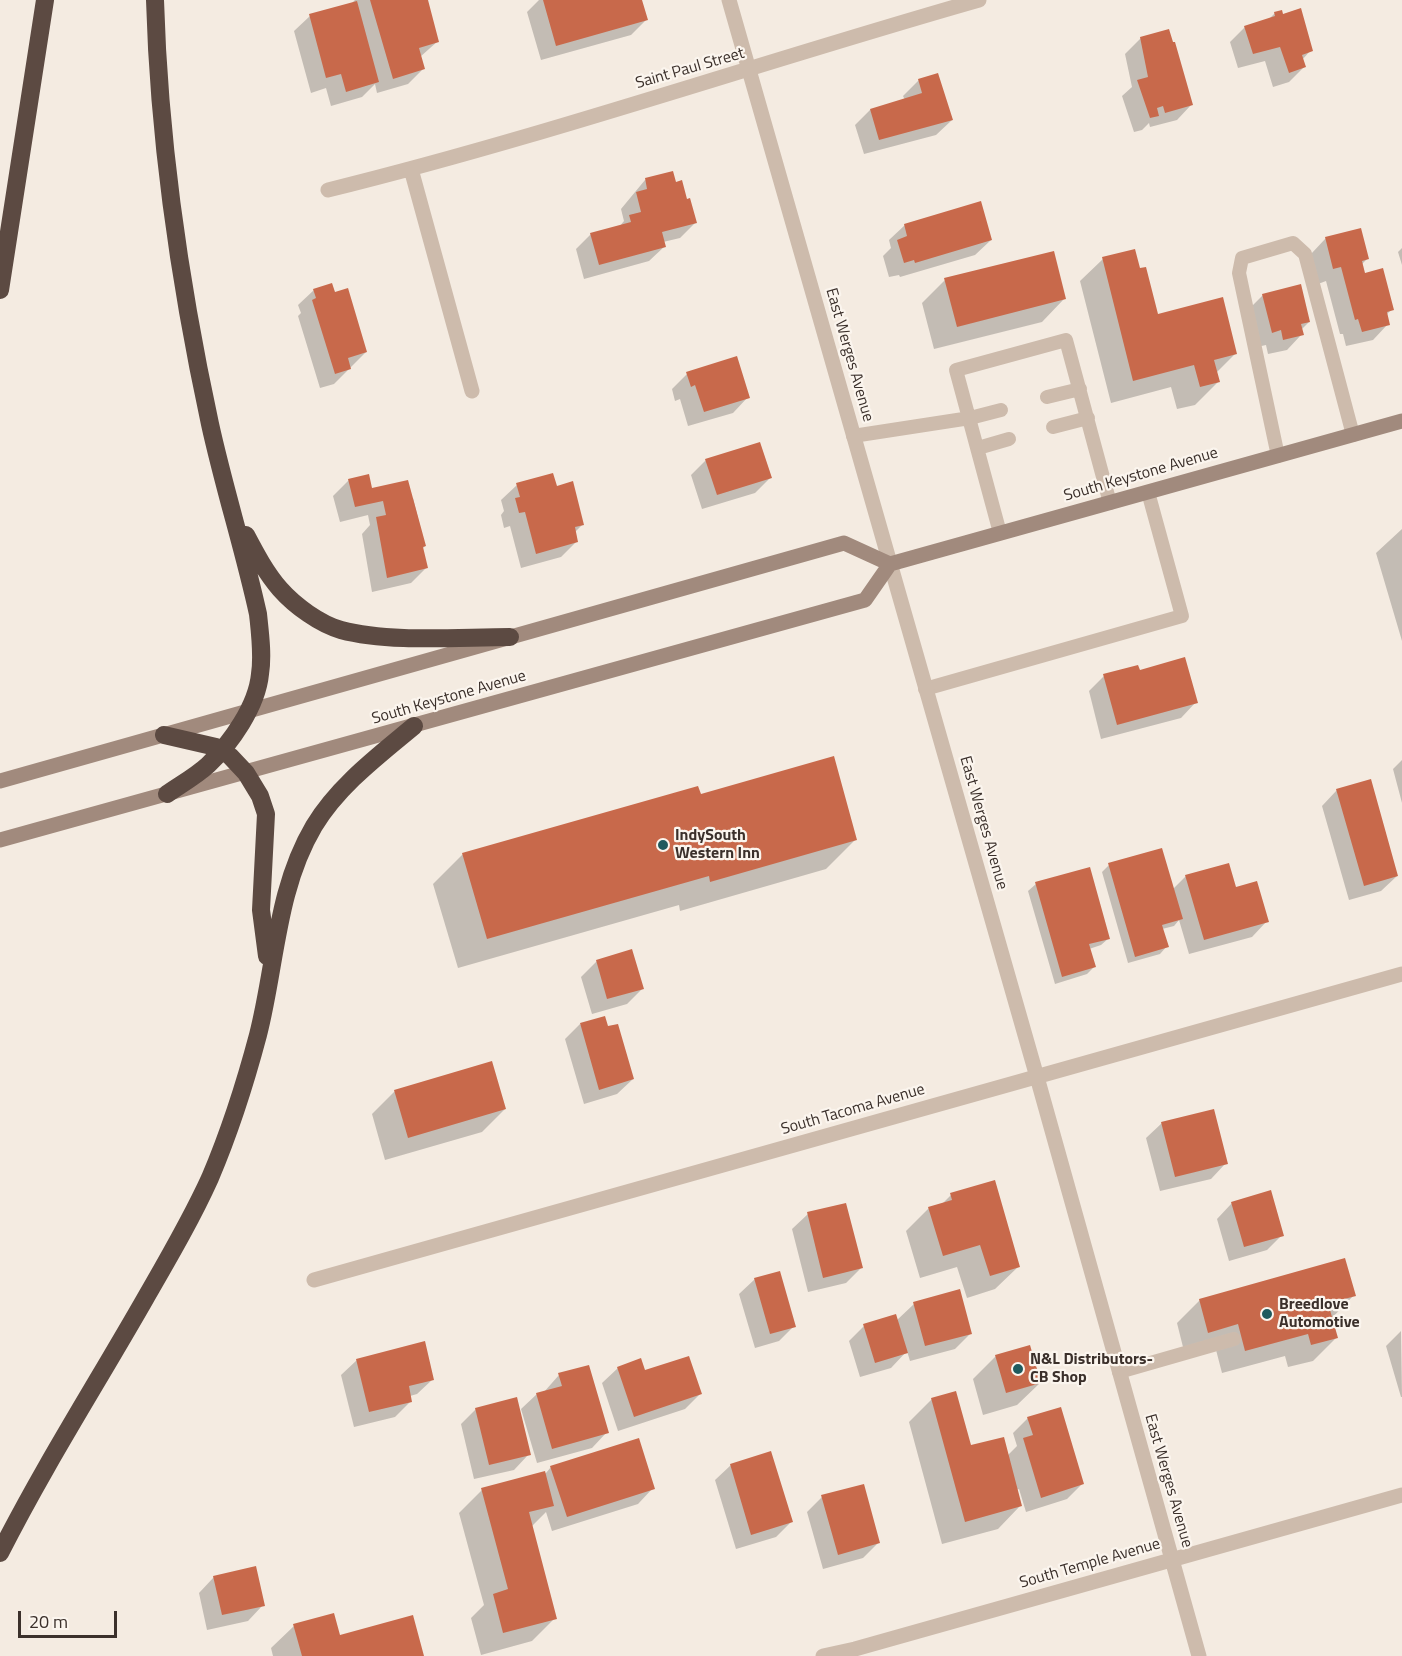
<!DOCTYPE html>
<style>
body{margin:0}
#map{position:relative;width:1402px;height:1656px;overflow:hidden;background:#f4ebe1;font-family:"Titillium Web",sans-serif}
canvas{display:block}
.scale{position:absolute;left:18px;top:1611px;width:99px;height:27px;box-sizing:border-box;border:3px solid #3b302b;border-top:0;padding-left:8px;font-size:18px;line-height:21px;white-space:nowrap;color:#3b302b;-webkit-text-stroke:4px #fbf5ee;paint-order:stroke}
</style>
<div id="map">
<canvas width="1402" height="1656"></canvas>
<div class="scale">20 m</div>
</div>
<script>
const context = document.querySelector('canvas').getContext('2d');
context.lineJoin = 'round';
function fill(path, color) {
  context.fillStyle = color;
  context.fill(path, 'evenodd');
}
function stroke(path, color, width, dash) {
  context.strokeStyle = color;
  context.lineWidth = width;
  context.lineCap = dash ? 'butt' : 'round';
  context.setLineDash(dash || []);
  context.stroke(path);
}
function label(font, color, halo, rows, align = 'center') {
  context.font = font + ' "Titillium Web",sans-serif';
  context.lineWidth = 4.5;
  context.setLineDash([]);
  context.textBaseline = 'middle';
  context.strokeStyle = halo;
  context.fillStyle = color;
  for (const [text, x, y, turn = 0] of rows) {
    context.save();
    context.translate(x, y);
    context.rotate((+turn || 0) * Math.PI / 180);
    context.textAlign = isNaN(turn) ? turn : align;
    if (halo) context.strokeText(text, 0, 0);
    context.fillText(text, 0, 0);
    context.restore();
  }
}
fill(new Path2D(`
 M355 0H426L438 41 420 57 423 69 408 84 377 93 375 84 362 97 331 106 326 88 311 93 294 31 310 16 351 4Z
 M539 0H641L646 20 631 35 541 60 527 12Z
 M1275 13 1311 50 1302 60 1304 67 1289 82 1273 87 1265 61 1238 68 1230 42 1245 27 1268 20Z
 M1141 38 1192 104 1177 120 1150 127 1149 123 1142 130 1134 132 1122 96 1132 87 1125 54Z
 M919 80 952 120 936 135 864 154 855 125 870 110 905 100 903 96Z
 M645 180 675 184 695 223 680 238 663 242 665 246 649 261 584 279 576 249 591 234 619 227 624 221 621 209Z
 M905 225 991 240 975 255 900 277 899 275 889 277 883 256 891 248 889 240Z
 M1326 238 1367 259 1361 265 1364 275 1392 309 1386 315 1388 324 1373 340 1346 346 1343 334H1340L1326 281 1318 284 1311 254Z
 M1402 248V265L1398 252Z
 M1103 259 1157 316 1236 353 1216 373 1218 382 1195 405 1177 409 1171 387 1111 403 1080 281Z
 M945 280 1064 299 1042 322 934 349 922 303Z
 M314 290 366 352 334 384 320 388 298 316 301 313 298 305Z
 M1263 295 1309 322 1301 330 1302 334 1287 350 1268 354 1266 345 1257 347 1248 310Z
 M687 374 748 397 733 413 688 426 680 399 675 401 672 389Z
 M706 460 770 478 755 493 702 509 691 475Z
 M349 480 371 490 413 498 425 546 422 549 426 568 411 583 372 592 362 534 370 525 368 515 340 522 333 496Z
 M517 485 556 488 583 524 574 533 576 542 561 557 521 568 510 526 504 528 501 515 504 511 501 500Z
 M1402 529V641L1376 553Z
 M1139 671 1196 702 1181 718 1101 739 1089 691 1104 676Z
 M1402 760V803L1393 769Z
 M1337 790 1397 876 1381 891 1349 900 1322 806Z
 M700 796 856 839 826 869 680 911 679 905 458 968 433 884 463 854Z
 M1109 865 1173 889 1186 876 1235 889 1267 921 1252 937 1189 954 1179 920 1174 926 1162 929 1167 946 1160 954 1128 963 1102 872Z
 M1036 884 1109 938 1101 945 1089 949 1094 967 1087 974 1055 984 1028 891Z
 M597 961 642 989 627 1004 592 1014 581 977Z
 M580 1024 633 1079 617 1094 584 1104 565 1039Z
 M395 1091 505 1109 482 1132 385 1160 372 1114Z
 M1162 1123 1226 1163 1211 1179 1160 1191 1146 1138Z
 M951 1195 1018 1267 995 1289 967 1298 957 1267 920 1278 906 1231 929 1208 941 1205Z
 M1232 1203 1282 1235 1267 1250 1229 1261 1217 1219Z
 M808 1214 861 1268 846 1283 808 1292 792 1229Z
 M755 1279 794 1326 779 1341 755 1348 739 1294Z
 M1354 1295 1331 1319 1336 1338 1313 1361 1288 1367 1285 1356 1222 1373 1215 1346 1185 1355 1177 1323 1200 1300Z
 M914 1304 971 1333 955 1349 910 1361 907 1351 891 1368 860 1377 849 1341 864 1326 896 1321Z
 M1401 1331 1402 1397H1401L1386 1346Z
 M996 1356 1040 1383 1017 1405 983 1415 973 1379Z
 M357 1360 433 1379 417 1394 410 1396 411 1401 395 1417 354 1427 341 1375Z
 M618 1368 644 1372 700 1394 685 1409 618 1431 602 1383Z
 M559 1375 607 1432 592 1448 537 1463 521 1409 537 1394 544 1392Z
 M932 1399 970 1447 1007 1456 1017 1446 1013 1433 1028 1418 1082 1484 1067 1499 1026 1512 1019 1489 1016 1490 1020 1506 998 1529 942 1544 909 1422Z
 M476 1409 529 1454 514 1470 474 1479 461 1424Z
 M731 1465 791 1522 776 1537 736 1549 715 1480Z
 M551 1467 653 1488 638 1504 552 1531 546 1512 531 1527 555 1618 532 1641 481 1655 471 1618 484 1605 459 1513 482 1490 546 1473Z
 M822 1497 878 1543 863 1558 823 1569 807 1512Z
 M214 1577 263 1605 248 1621 207 1630 199 1593Z
 M294 1626 339 1636 422 1656H273L271 1648Z`), '#0003');
fill(new Path2D(`
 M370 0H428L439 42 419 48 425 69 393 79Z
 M543 0H642L648 20 556 46Z
 M357 1 379 82 346 92 341 74 326 78 309 14Z
 M1301 8 1313 51 1302 55 1306 67 1289 73 1280 47 1253 54 1244 26 1275 16 1274 12 1282 10 1283 14Z
 M1169 29 1173 42H1175L1193 105 1165 113 1163 106 1157 108 1159 116 1150 118 1137 80 1148 77 1140 37Z
 M938 73 953 120 879 140 870 109 922 93 918 79Z
 M673 171 676 182 682 180 687 199 690 198 697 223 662 232 666 247 599 265 590 233 631 222 629 215 641 212 636 192 647 189 645 178Z
 M981 201 992 240 915 263 914 260 904 263 897 240 907 236 904 224Z
 M1361 228 1369 259 1362 261 1365 273 1383 268 1394 310 1387 312 1390 325 1362 332 1358 319 1355 320 1341 267 1333 269 1325 237Z
 M1135 249 1140 268 1146 267 1158 314 1223 297 1237 354 1214 360 1220 382 1200 387 1194 365 1133 381 1102 257Z
 M1054 251 1066 299 957 327 944 278Z
 M332 283 335 292 348 288 367 352 348 358 351 369 335 374 312 300 316 298 313 289Z
 M1301 284 1310 322 1301 324 1304 335 1283 340 1281 330 1272 333 1262 294Z
 M737 356 750 398 704 412 695 385 691 387 686 372Z
 M760 442 772 478 717 495 705 459Z
 M553 473 557 486 573 481 584 525 575 527 578 542 536 554 525 512 519 513 515 498 520 497 516 483Z
 M369 474 372 488 408 480 426 546 423 547 428 568 387 578 376 517 386 515 383 501 355 507 348 479Z
 M1185 657 1198 703 1117 725 1103 674 1138 665 1140 670Z
 M834 756 857 840 710 882 709 876 487 939 462 853 698 786 701 794Z
 M1371 779 1398 876 1364 886 1336 789Z
 M1162 848 1183 919 1162 925 1169 947 1135 957 1108 863Z
 M1229 863 1236 887 1257 881 1269 922 1204 940 1185 875Z
 M1090 867 1110 939 1089 944 1096 967 1062 977 1035 882Z
 M632 949 644 989 607 999 596 960Z
 M605 1016 608 1026 618 1024 634 1079 599 1090 580 1023Z
 M492 1061 506 1109 408 1138 394 1090Z
 M1214 1109 1228 1164 1175 1177 1161 1122Z
 M995 1180 1020 1267 990 1276 980 1245 943 1256 928 1207 952 1200 950 1193Z
 M1271 1190 1284 1236 1244 1247 1231 1202Z
 M846 1203 863 1268 823 1278 807 1212Z
 M1345 1258 1356 1296 1328 1303 1338 1338 1311 1345 1308 1334 1245 1351 1238 1324 1208 1333 1199 1299Z
 M780 1271 796 1327 770 1334 754 1278Z
 M960 1289 972 1334 925 1346 913 1302Z
 M896 1314 908 1353 875 1363 863 1324Z
 M425 1341 434 1380 409 1386 412 1402 369 1412 356 1359Z
 M1030 1345 1041 1383 1006 1393 995 1355Z
 M689 1356 702 1394 634 1417 617 1367 641 1358 645 1370Z
 M589 1365 609 1433 552 1449 536 1393 562 1386 558 1373Z
 M956 1391 971 1445 1004 1437 1022 1506 965 1522 931 1398Z
 M517 1397 531 1455 489 1465 475 1408Z
 M1061 1407 1084 1484 1041 1498 1023 1438 1033 1435 1027 1417Z
 M639 1438 655 1489 567 1517 550 1466Z
 M771 1451 793 1522 751 1535 730 1464Z
 M545 1471 554 1506 529 1512 557 1619 503 1633 493 1594 508 1589 481 1488Z
 M864 1484 880 1543 838 1555 821 1495Z
 M256 1566 265 1606 222 1615 213 1576Z
 M334 1613 340 1635 413 1615 424 1656H302L293 1624Z`), '#c8694b');
stroke(new Path2D(`
 M1047 397 1080 389
 M1053 427 1088 418
 M853 436 970 418 1001 410
 M978 448 1009 439
 M1278 456 1239 273 1242 258 1293 243 1305 254 1353 435
 M1000 533 956 370 1066 340 1110 503
 M925 689 1182 616 1148 492
 M1119 1372 1234 1339`), '#cdbbac', 14);
stroke(new Path2D(`
 M729 0 1037 1077 1199 1656
 M411 169 472 391
 M328 190C547 136 761 62 979 0
 M314 1280 1402 974
 M823 1656 855 1649 1402 1495`), '#cdbbac', 15);
stroke(new Path2D(`
 M0 781 844 543 890 564
 M0 840 865 600 890 564 1402 421`), '#a18a7d', 15);
stroke(new Path2D(`
 M155 0C159 142 180 285 210 424 224 488 244 550 258 614 260 633 263 655 260 674 257 706 231 743 208 765 196 776 180 785 167 794
 M0 290 45 0
 M246 535C256 554 266 573 280 589 295 606 320 624 341 630 389 643 459 637 510 637
 M164 735 216 747 230 756 246 773 260 796 266 814 261 910 267 956
 M0 1553C44 1466 97 1383 145 1299 168 1259 191 1220 210 1178 230 1131 245 1084 258 1035 276 965 276 890 314 826 338 786 378 756 414 726`), '#5c4a42', 18);
for (const [x, y, r, color] of [
 [663,845,6,"#1f5a5e"],
 [1267,1314,6,"#1f5a5e"],
 [1018,1369,6,"#1f5a5e"]
]) {
  const dot = new Path2D();
  dot.arc(x, y, r, 0, 2 * Math.PI);
  context.fillStyle = color;
  context.fill(dot);
  stroke(dot, '#fbf5ee', 2);
}
label('16px', '#3b302b', '#fbf5ee', [
 ["Saint Paul Street",690,69,-16],
 ["East Werges Avenue",849,355,74],
 ["South Keystone Avenue",1141,475,-16],
 ["South Keystone Avenue",449,698,-16],
 ["East Werges Avenue",983,823,74],
 ["South Tacoma Avenue",853,1110,-16],
 ["East Werges Avenue",1168,1481,74],
 ["South Temple Avenue",1090,1564,-16]
]);
label('bold 16px', '#3b302b', '#fbf5ee', [
 ["IndySouth",675,836],
 ["Western Inn",675,854],
 ["Breedlove",1279,1305],
 ["Automotive",1279,1323],
 ["N&L Distributors-",1030,1360],
 ["CB Shop",1030,1378]
], 'left');
</script>
